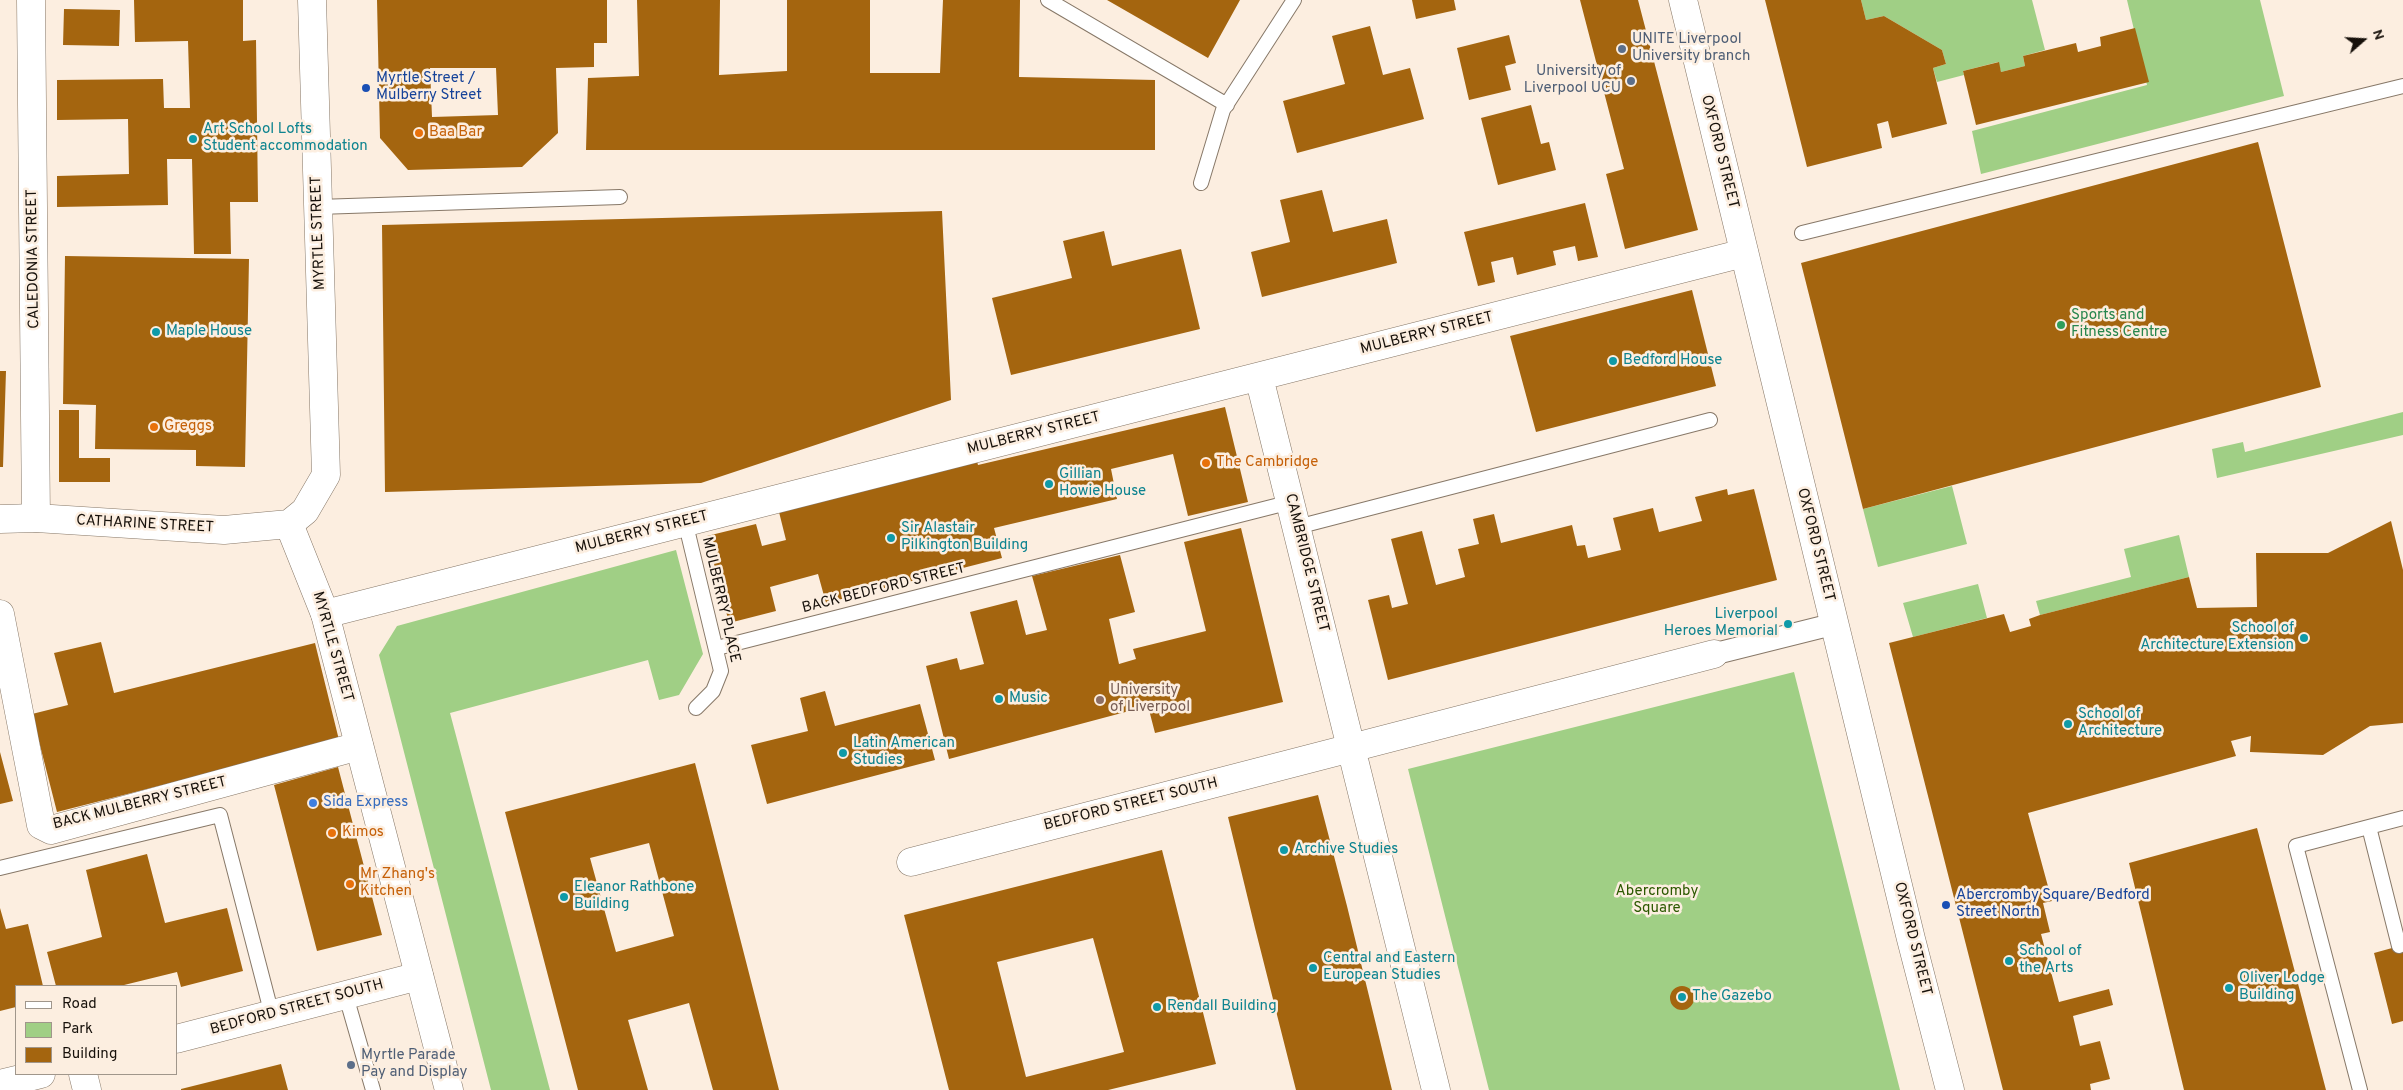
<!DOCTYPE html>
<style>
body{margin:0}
#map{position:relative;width:2403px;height:1090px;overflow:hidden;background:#fceee0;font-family:Overpass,sans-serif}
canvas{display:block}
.legend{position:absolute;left:15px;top:985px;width:162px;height:90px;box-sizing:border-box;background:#fceee0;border:1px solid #a0968b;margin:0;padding:6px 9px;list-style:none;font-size:15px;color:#17110b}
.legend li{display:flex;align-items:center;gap:10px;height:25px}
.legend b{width:25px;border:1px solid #a0968b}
.north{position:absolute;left:2338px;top:15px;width:50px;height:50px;-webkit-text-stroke:4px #fceee0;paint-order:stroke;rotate:71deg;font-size:14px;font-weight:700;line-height:20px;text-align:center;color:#17110b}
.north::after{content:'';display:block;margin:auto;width:18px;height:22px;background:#17110b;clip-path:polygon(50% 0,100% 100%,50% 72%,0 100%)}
</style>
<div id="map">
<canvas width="2403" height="1090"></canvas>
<ul class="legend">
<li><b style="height:6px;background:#fff"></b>Road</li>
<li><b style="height:14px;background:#a0cf85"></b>Park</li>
<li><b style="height:14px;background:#a4650f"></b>Building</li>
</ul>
<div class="north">N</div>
</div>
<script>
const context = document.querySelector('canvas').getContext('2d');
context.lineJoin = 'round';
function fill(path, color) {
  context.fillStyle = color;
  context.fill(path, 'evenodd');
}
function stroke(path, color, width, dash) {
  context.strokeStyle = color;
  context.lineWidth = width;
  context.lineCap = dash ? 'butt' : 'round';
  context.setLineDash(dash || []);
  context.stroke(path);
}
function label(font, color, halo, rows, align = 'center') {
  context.font = font + ' Overpass,sans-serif';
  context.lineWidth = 5;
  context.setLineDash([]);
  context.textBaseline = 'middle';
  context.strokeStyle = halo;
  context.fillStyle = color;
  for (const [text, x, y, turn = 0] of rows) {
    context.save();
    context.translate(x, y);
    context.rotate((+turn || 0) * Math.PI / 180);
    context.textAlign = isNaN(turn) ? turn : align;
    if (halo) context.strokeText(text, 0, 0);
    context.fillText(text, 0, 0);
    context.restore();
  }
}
fill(new Path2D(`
 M1861 0H2032L2045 50 2023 56 2025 66 2001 72 1998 62 1963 71 1964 75 1937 82 1933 68 1946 64 1942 50 1884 16 1866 20Z
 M2127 0H2260L2284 96 1981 174 1972 131 2147 85Z
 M2403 412V435L2217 478 2212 449 2243 442 2245 452Z
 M1952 486 1967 544 1878 567 1863 509Z
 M2179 535 2189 577 2040 615 2036 601 2131 577 2124 549Z
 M676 550 703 654 679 695 659 700 648 660 450 713 550 1090H491L379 655 397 626Z
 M1978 584 1987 618 1913 637 1903 603Z
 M1794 672 1900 1090H1489L1408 769Z`), '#a0cf85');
fill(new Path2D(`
 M134 0H243V41L256 40 258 202H230L231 254H194L192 159H167L168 205 57 207V176L129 174 128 119 57 120V80L163 79 164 108H190L188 41 135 42Z
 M377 0H607V43H594V67L556 68 558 133 522 167 408 170 380 138ZM430 68H496L498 115 432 117Z
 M637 0H720L719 75 787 71V0H870V73H940L943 0H1020L1019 77 1155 80V150H586L588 78 639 76Z
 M1107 0H1240L1208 58Z
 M1412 0H1454L1456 10 1416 19Z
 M1580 0H1638L1698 230 1625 249 1606 174 1624 169Z
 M1765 0H1861L1866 20 1884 16 1942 50 1946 64 1933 68 1947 124 1892 138 1888 121 1877 124 1882 148 1807 167Z
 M64 9 120 10 119 46 63 45Z
 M1370 26 1383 75 1410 68 1424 119 1297 153 1283 101 1345 84 1332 36Z
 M2135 28 2149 82 1976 125 1963 71 1999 62 2001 72 2025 66 2023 56 2076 43 2078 52 2101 46 2100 37Z
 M1509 35 1516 63 1505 66 1511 90 1469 100 1457 48Z
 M1531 105 1541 144 1549 142 1556 170 1498 185 1481 118Z
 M2258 142 2321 387 1863 509 1801 263Z
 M1322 190 1333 232 1387 219 1397 263 1262 297 1251 252 1290 242 1280 200Z
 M1585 203 1598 257 1578 261 1575 246 1553 251 1556 265 1517 275 1513 257 1491 262 1495 282 1478 286 1464 232Z
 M942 211 951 400 701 483 385 492 382 225Z
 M1104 231 1112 266 1181 249 1200 329 1011 375 992 298 1072 278 1063 241Z
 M65 256 249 259 245 467 196 466V450L95 449 96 405 63 404Z
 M1692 290 1716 386 1536 432 1510 336Z
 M0 371H6L3 467H0Z
 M1225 407 1248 502 1188 516 1173 454 1111 469 1117 499 994 528 1002 558 826 603 818 574 770 587 776 611 729 623 707 536 756 524 762 546 786 540 777 504 975 453 978 465Z
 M59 410H79V458H110V482H59Z
 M1727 489 1728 495 1754 489 1777 580 1388 680 1368 600 1389 595 1392 608 1408 604 1391 539 1422 531 1436 585 1465 577 1458 549 1479 544 1473 519 1494 514 1501 543 1572 525 1577 546 1585 545 1588 558 1621 550 1613 518 1653 508 1659 532 1702 521 1695 497Z
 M2391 521 2403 570V723L2370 726 2323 755 2250 752 2251 736 2231 741 2236 756 2028 813 2052 901 2043 903 2050 932 2041 934 2059 1002 2109 989 2113 1005 2073 1016 2080 1046 2100 1041 2110 1079 2090 1084 2091 1090H2003L1889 643 2004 614 2010 632 2031 626 2029 619 2040 615 2189 577 2197 608 2257 607 2256 553H2328Z
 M1241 528 1283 702 1155 733 1148 706 949 759 926 666 957 658 960 670 984 664 970 612 1017 600 1026 635 1047 630 1032 576 1120 555 1135 612 1109 619 1119 664 1136 659 1133 649 1206 631 1184 542Z
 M101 642 114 693 315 643 339 740 57 812 32 714 68 705 54 653Z
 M825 691 835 726 920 704 935 760 767 804 751 745 808 731 800 698Z
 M0 752 13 801 0 804Z
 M695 763 779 1090H713L689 1003 628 1020 648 1090H578L505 812ZM649 843 674 936 616 952 590 858Z
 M338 767 382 935 317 951 274 785Z
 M1318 795 1347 906 1392 1090H1296L1255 928 1228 817Z
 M2257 828 2326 1090H2184L2129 863Z
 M1162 850 1216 1064 1108 1090H949L904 915ZM1093 938 1124 1052 1026 1077 997 962Z
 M147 854 165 923 227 908 243 971 181 987 177 972 120 986H56L47 952 102 937 86 870Z
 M0 908 6 929 28 924 43 986H16V1007L0 1011Z
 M2403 945V1021L2392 1024 2374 953Z
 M1670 998a12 12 0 1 1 24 0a12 12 0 1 1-24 0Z
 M281 1064 288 1090H181V1089Z`), '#a4650f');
const service = new Path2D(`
 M1048 0 1227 105
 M1201 183 1223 110 1294 0
 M318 207 620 197
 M1802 233 2403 86
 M685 521 721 671 713 691 696 708
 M1297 527 1710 420
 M717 648 1291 502
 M2369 827 2399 946
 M0 868 220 815 272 1015
 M346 996 373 1090
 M2360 1090 2296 846 2403 818`);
const pedestrian = new Path2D(`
 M1714 654 1834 624`);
const minor = new Path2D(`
 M31 0 36 518
 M1259 377 1436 1090
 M0 614 41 825 51 830 359 746
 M325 614 1744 253
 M911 862 1714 654
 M176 1039 419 976
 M83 1074 87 1090
 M0 1084 41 1074`);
const tertiary = new Path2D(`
 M1683 0 1911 939 1950 1090
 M289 524 325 614 449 1090`);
const primary = new Path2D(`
 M0 519 36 518 224 530 289 524 305 511 326 475 312 0`);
stroke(service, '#877868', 16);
stroke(pedestrian, '#877868', 23);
stroke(minor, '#877868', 29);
stroke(tertiary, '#877868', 29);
stroke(primary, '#877868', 29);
stroke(service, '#fff', 14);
stroke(pedestrian, '#fff', 21);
stroke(minor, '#fff', 28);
stroke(tertiary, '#fff', 28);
stroke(primary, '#fff', 28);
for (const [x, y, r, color] of [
 [1622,49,5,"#5c6f8a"],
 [1631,81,5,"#5c6f8a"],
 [366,88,5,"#1a4fb4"],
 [419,133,5,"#e8710a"],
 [193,139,5,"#0f9aa8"],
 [2061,325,5,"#2e9e5b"],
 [156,332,5,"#0f9aa8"],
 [1613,361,5,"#0f9aa8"],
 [154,427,5,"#e8710a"],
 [1206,463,5,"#e8710a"],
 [1049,484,5,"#0f9aa8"],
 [891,538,5,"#0f9aa8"],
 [1788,624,5,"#0f9aa8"],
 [2304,638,5,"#0f9aa8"],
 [999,699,5,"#0f9aa8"],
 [1100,700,5,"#8d6e63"],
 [2068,724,5,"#0f9aa8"],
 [843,753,5,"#0f9aa8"],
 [313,803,5,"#3f7fe0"],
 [332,833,5,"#e8710a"],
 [1284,850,5,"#0f9aa8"],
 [350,884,5,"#e8710a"],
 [564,897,5,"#0f9aa8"],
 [1946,905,5,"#1a4fb4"],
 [2009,961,5,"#0f9aa8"],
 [1313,968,5,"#0f9aa8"],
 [2229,988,5,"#0f9aa8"],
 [1682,997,5,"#0f9aa8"],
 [1157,1007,5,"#0f9aa8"],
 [351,1065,5,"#5c6f8a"]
]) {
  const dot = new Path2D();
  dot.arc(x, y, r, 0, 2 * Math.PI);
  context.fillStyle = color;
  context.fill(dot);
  stroke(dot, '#fceee0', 2);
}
label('15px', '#4e5e75', '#fceee0', [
 ["UNITE Liverpool",1632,40],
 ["University branch",1632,57],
 ["University of",1621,72,"right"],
 ["Liverpool UCU",1621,89,"right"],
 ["Myrtle Parade",361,1056],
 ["Pay and Display",361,1073]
], 'left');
label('15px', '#164399', '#fceee0', [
 ["Myrtle Street /",376,79],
 ["Mulberry Street",376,96],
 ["Abercromby Square/Bedford",1956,896],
 ["Street North",1956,913]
], 'left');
label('15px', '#0d838f', '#fceee0', [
 ["Art School Lofts",203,130],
 ["Student accommodation",203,147],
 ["Maple House",166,332],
 ["Bedford House",1623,361],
 ["Gillian",1059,475],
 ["Howie House",1059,492],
 ["Sir Alastair",901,529],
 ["Pilkington Building",901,546],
 ["Liverpool",1778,615,"right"],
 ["Heroes Memorial",1778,632,"right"],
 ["School of",2294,629,"right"],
 ["Architecture Extension",2294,646,"right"],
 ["Music",1009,699],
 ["School of",2078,715],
 ["Architecture",2078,732],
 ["Latin American",853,744],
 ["Studies",853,761],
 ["Archive Studies",1294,850],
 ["Eleanor Rathbone",574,888],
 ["Building",574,905],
 ["School of",2019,952],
 ["the Arts",2019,969],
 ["Central and Eastern",1323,959],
 ["European Studies",1323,976],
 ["Oliver Lodge",2239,979],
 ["Building",2239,996],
 ["The Gazebo",1692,997],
 ["Rendall Building",1167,1007]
], 'left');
label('15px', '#c56008', '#fceee0', [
 ["Baa Bar",429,133],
 ["Greggs",164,427],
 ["The Cambridge",1216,463],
 ["Kimos",342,833],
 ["Mr Zhang's",360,875],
 ["Kitchen",360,892]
], 'left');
label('15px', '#17110b', '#fceee0', [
 ["OXFORD STREET",1719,152,76],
 ["MYRTLE STREET",319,233,-92],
 ["CALEDONIA STREET",34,259,-91],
 ["MULBERRY STREET",1427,334,-14],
 ["MULBERRY STREET",1034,434,-14],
 ["CATHARINE STREET",145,525,3],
 ["MULBERRY STREET",642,533,-14],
 ["OXFORD STREET",1815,545,76],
 ["CAMBRIDGE STREET",1306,563,76],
 ["BACK BEDFORD STREET",884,589,-14],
 ["MULBERRY PLACE",720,600,77],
 ["MYRTLE STREET",332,647,74],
 ["BACK MULBERRY STREET",140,804,-14],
 ["BEDFORD STREET SOUTH",1131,805,-14],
 ["OXFORD STREET",1912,939,76],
 ["BEDFORD STREET SOUTH",297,1008,-15]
]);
label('15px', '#27864d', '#fceee0', [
 ["Sports and",2071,316],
 ["Fitness Centre",2071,333]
], 'left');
label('15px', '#785e54', '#fceee0', [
 ["University",1110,691],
 ["of Liverpool",1110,708]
], 'left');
label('15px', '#366cbe', '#fceee0', [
 ["Sida Express",323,803]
], 'left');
label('15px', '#2c5900', '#fceee0', [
 ["Abercromby",1657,892],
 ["Square",1657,909]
]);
</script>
